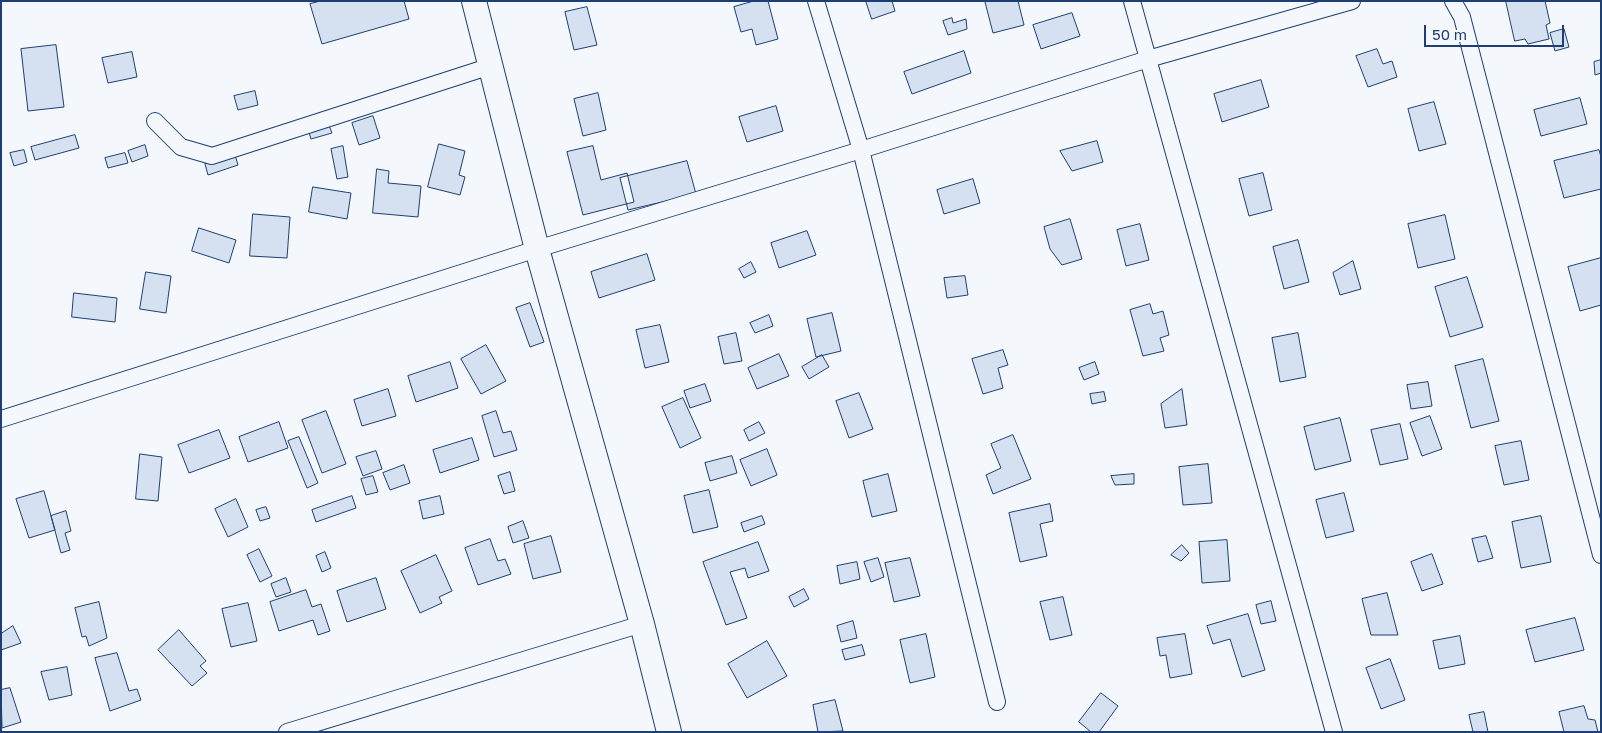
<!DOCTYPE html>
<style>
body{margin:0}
#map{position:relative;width:1602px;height:733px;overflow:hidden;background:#f4f7fb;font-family:"Golos Text",sans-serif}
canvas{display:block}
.frame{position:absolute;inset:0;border:2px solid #1d3f73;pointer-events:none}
.scale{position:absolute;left:1424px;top:25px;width:140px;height:22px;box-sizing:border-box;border:2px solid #1d3f73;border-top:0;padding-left:6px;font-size:15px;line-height:18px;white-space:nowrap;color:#1d3f73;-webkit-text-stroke:4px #f4f7fb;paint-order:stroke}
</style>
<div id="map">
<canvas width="1602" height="733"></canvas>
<div class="frame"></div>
<div class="scale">50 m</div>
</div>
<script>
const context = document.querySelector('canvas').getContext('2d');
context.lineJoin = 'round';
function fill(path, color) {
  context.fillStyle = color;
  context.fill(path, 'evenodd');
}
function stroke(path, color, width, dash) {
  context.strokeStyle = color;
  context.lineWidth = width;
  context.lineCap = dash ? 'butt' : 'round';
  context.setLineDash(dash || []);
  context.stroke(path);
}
const building = new Path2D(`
 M321 1H404L409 19 322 44 310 4Z
 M754 1H768L778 39 756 45 752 29 741 32 734 7Z
 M866 1H892L895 11 872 19Z
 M989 1H1018L1024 25 993 33 985 2Z
 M1506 1H1545L1550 23 1546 25 1549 39 1528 44 1525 39 1515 41Z
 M587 7 597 45 574 50 565 12Z
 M1072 13 1080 36 1041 49 1033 25Z
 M952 18 953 23 966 19 967 29 948 35 943 21Z
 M1564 29 1569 47 1555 51 1550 33Z
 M56 45 64 107 28 111 21 49Z
 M1377 49 1383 64 1392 61 1397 77 1368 87 1356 56Z
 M964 51 971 73 912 94 904 72Z
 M132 52 137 77 108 83 102 58Z
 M1601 60V73L1595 75 1594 62Z
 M1261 80 1269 107 1222 122 1214 94Z
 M255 91 258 105 238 110 234 96Z
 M598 93 606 130 583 136 574 99Z
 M1580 98 1587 124 1541 136 1534 110Z
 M1434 102 1446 144 1419 151 1408 109Z
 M776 106 783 131 747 142 739 117Z
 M373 116 380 138 359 145 352 123Z
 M328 123 332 133 311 139 308 129Z
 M75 135 79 148 35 160 31 147Z
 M1097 141 1103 162 1072 171 1060 151Z
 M439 144 465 151 459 175 465 177 460 195 428 187Z
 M145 145 148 156 132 162 128 151Z
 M343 146 348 177 337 179 331 149Z
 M593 146 601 180 627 173 634 202 583 215 567 152Z
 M24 150 27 162 14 166 10 153Z
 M1599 150 1601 157V189L1564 198 1554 161Z
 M125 153 128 163 108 168 105 158Z
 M235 155 238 165 208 175 205 164Z
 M687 161 696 194 628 210 620 178Z
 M377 169 389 171 388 183 421 186 418 217 373 213Z
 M1263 173 1272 210 1249 216 1239 179Z
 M973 179 980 203 944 214 937 190Z
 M313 187 351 193 347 219 309 212Z
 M253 214 290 217 287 258 250 256Z
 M1445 215 1455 259 1418 268 1408 224Z
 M1070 219 1082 259 1062 265 1050 249 1044 227Z
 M1140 224 1149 260 1126 266 1117 230Z
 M199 228 236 240 229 263 192 251Z
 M807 231 816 255 779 268 771 243Z
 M1298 240 1309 282 1284 289 1273 247Z
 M647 254 655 280 599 298 591 272Z
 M1601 258V305L1580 311 1568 267Z
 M1353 261 1361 289 1340 295 1333 273Z
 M751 262 756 272 744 278 739 269Z
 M146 272 171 276 166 313 140 309Z
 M965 276 968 295 947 298 944 278Z
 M1467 277 1483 327 1450 337 1435 287Z
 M74 293 117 298 115 322 72 317Z
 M530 303 544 342 530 347 516 308Z
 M1150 304 1153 314 1163 311 1169 335 1160 338 1164 351 1143 356 1130 310Z
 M832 313 841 351 816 357 807 319Z
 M769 315 773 326 755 333 750 323Z
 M660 325 669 362 645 368 636 330Z
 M736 333 742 361 724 364 718 337Z
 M1298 333 1306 377 1280 382 1272 338Z
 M486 345 506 381 481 394 461 359Z
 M1003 350 1008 365 998 368 1003 388 983 394 972 359Z
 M779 354 789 376 757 389 748 368Z
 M822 355 829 367 809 379 802 367Z
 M1483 359 1499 421 1471 428 1455 366Z
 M450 362 458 388 416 402 408 376Z
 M1095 362 1099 374 1084 380 1079 368Z
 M1428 382 1432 406 1411 409 1407 385Z
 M705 384 711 401 690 408 684 391Z
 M388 389 396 416 362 426 354 400Z
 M1182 389 1187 425 1165 428 1161 404Z
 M1104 392 1106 401 1092 404 1090 394Z
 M859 393 873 429 849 438 836 401Z
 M683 398 701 438 680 448 662 407Z
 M326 411 346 464 322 473 302 420Z
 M496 411 503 433 511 431 517 450 494 457 482 416Z
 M1430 416 1442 449 1422 456 1410 423Z
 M1340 418 1351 461 1315 470 1304 427Z
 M279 422 288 448 248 462 239 437Z
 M759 422 765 433 749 441 744 430Z
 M1400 424 1408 459 1380 465 1371 430Z
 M219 430 230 458 189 473 178 445Z
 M1013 435 1031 479 993 494 986 475 1001 468 991 444Z
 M299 437 318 483 307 488 288 441Z
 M472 438 479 460 440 473 433 450Z
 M1521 441 1529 480 1504 485 1495 446Z
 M767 449 777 475 751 486 740 460Z
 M376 451 382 469 363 476 356 457Z
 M140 454 162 457 158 501 136 499Z
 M732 456 737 473 710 481 705 463Z
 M1208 464 1212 503 1183 505 1179 467Z
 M404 465 410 483 390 490 383 473Z
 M510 472 515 491 504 494 498 476Z
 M888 474 897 511 872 517 863 481Z
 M1134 474V484L1115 485 1111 476Z
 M373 476 378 492 366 495 361 479Z
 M709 490 718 527 693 533 684 496Z
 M44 491 55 530 29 538 16 499Z
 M1344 493 1354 531 1326 538 1316 500Z
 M352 496 356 508 316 522 312 510Z
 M440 496 444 514 423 519 419 501Z
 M236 499 248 527 228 537 215 509Z
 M1050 504 1053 521 1040 524 1047 556 1020 562 1009 513Z
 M266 507 270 518 260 521 256 510Z
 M66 511 71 531 65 533 70 550 61 553 51 516Z
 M762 516 765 524 744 532 741 523Z
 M1541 516 1551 562 1521 568 1512 522Z
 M523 521 529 538 513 543 508 527Z
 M551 536 561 572 533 579 524 544Z
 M1486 536 1493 558 1478 562 1472 539Z
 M490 539 498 561 505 559 511 574 478 585 465 548Z
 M1227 540 1230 581 1202 583 1199 542Z
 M758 542 769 571 748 578 745 568 730 572 747 618 726 625 703 562Z
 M1182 545 1189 553 1181 561 1171 555Z
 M259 549 272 576 260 582 247 555Z
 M325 552 331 568 322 572 316 556Z
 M1432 554 1443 584 1422 591 1411 562Z
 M436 555 452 591 439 597 442 603 420 613 401 571Z
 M878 558 884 577 871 582 864 562Z
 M910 558 920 596 894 602 885 563Z
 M857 562 860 579 840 584 837 566Z
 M286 578 291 592 276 597 271 584Z
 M376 578 386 609 347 622 337 591Z
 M804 589 809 599 794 607 789 597Z
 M306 590 312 607 321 604 330 631 318 635 313 620 279 631 270 602Z
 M1387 593 1398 635H1371L1362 599Z
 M1063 597 1072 635 1050 640 1040 602Z
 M1271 601 1276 621 1261 624 1256 605Z
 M99 602 107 638 89 646 86 636 82 637 75 608Z
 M248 603 257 641 231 647 222 609Z
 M1248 614 1265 670 1242 677 1230 639 1213 644 1207 626Z
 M1575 618 1584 650 1535 662 1526 630Z
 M853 621 857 638 841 642 837 626Z
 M13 626 21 643 1 650V634Z
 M179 630 206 661 200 666 207 673 192 686 158 650Z
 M926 634 935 677 910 683 900 640Z
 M1185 634 1192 674 1170 678 1166 655 1160 656 1157 638Z
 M1460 636 1465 664 1439 669 1433 641Z
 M767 641 787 676 747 698 728 664Z
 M862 645 865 655 845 660 842 650Z
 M117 653 129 691 137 689 141 700 110 711 95 658Z
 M1390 659 1405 700 1381 709 1366 668Z
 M67 667 72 695 49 700 41 672Z
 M10 688 21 722 2 728 1 690Z
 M1101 693 1118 706 1099 732H1091L1079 722Z
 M835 700 843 731 818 732 813 705Z
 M1584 706 1588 719 1595 720 1598 732H1564L1559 712Z
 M1484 712 1488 732H1473L1469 715Z`);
fill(building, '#d5e0f0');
stroke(building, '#1d3f73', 1);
const street = new Path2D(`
 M816 1 861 150 997 702
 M1132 1 1334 732
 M1453 1 1462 17 1601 555
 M155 121 181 147 212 156 491 66
 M1 419 537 249 861 150 1148 59 1352 1
 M287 732 642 624`);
const secondary = new Path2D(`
 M474 1 537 249 642 624 669 732`);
stroke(street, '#1d3f73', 18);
stroke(secondary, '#1d3f73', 26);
stroke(street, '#f4f7fb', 16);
stroke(secondary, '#f4f7fb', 24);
</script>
